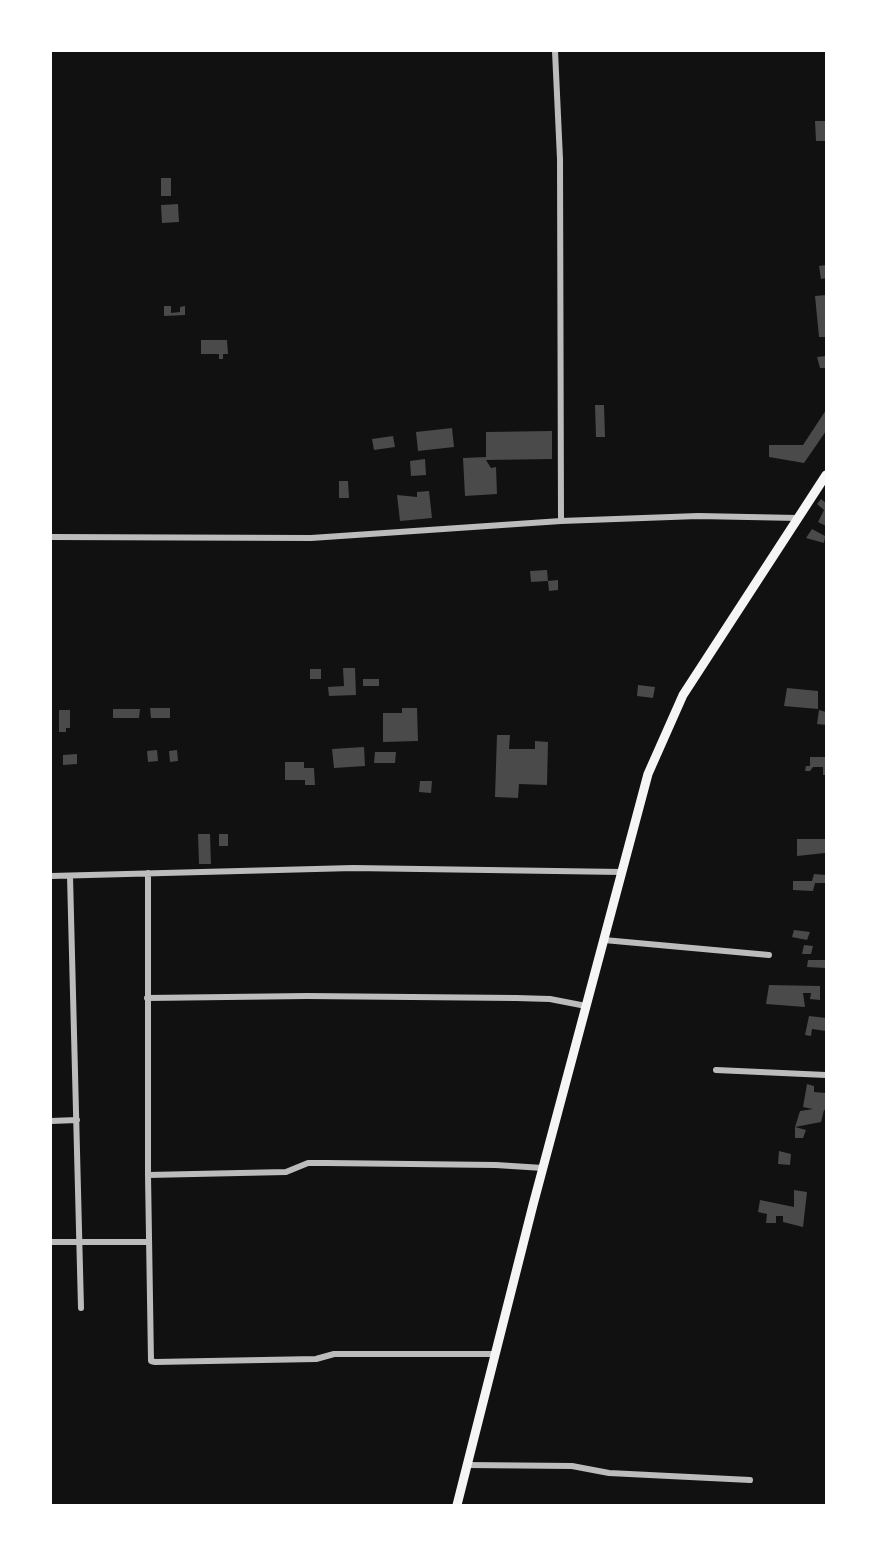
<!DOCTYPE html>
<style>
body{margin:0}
#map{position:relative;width:877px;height:1556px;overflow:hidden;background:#111;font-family:"IBM Plex Sans",sans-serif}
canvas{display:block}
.frame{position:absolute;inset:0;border:52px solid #fff;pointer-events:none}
</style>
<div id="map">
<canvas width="877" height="1556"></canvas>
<div class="frame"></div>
</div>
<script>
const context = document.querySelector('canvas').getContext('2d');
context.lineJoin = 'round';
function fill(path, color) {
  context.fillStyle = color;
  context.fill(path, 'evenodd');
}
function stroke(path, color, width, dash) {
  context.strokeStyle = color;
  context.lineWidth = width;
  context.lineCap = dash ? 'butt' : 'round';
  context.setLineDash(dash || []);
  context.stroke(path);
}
fill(new Path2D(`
 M815 121H826V141H816Z
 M161 178H171V196H161Z
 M178 204 179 222 162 223 161 205Z
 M826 265V278L821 279 819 266Z
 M826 295V337H819L815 296Z
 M164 306H171V313L180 312V307L185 306V315L164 316Z
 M201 340H227L228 354H223V359H219V354H201Z
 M826 356V368H820L817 357Z
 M595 405H604L605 437H596Z
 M826 410V431L804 463 769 457V445H803Z
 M452 428 454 447 418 451 416 432Z
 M552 431V459L486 460 491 468 496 467 497 494 465 496 463 458 486 457V432Z
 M393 436 395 447 374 450 372 439Z
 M425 459 426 475 411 476 410 461Z
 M339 481H348L349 498H339Z
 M429 491 432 518 400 521 397 495 417 497V492Z
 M821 499 826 503V526L818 522 824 510 817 504Z
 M812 529 825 536 824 543 806 538Z
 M547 570 548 581 531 582 530 571Z
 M558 580V590L549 591 548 581Z
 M343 668H355L356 695 329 696 328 687 344 686Z
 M310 669H321V679H310Z
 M363 679H379V686H363Z
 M638 685 655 687 653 698 637 696Z
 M787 688 818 691V709L784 706Z
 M150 708H170V718H151Z
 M402 708H417L418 741 383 742V713H402Z
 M113 709H140L139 718H113Z
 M59 710H70V728H66V732H59Z
 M819 710 826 712V725L817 724Z
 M497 735H510L509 749H535V741L548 742 547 785 519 784 518 798 495 797Z
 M364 747 365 766 334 768 332 749Z
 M157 750 158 761 148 762 147 751Z
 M177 750 178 761 170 762 169 751Z
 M375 752H396L395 763H374Z
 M77 754V764L63 765V755Z
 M810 757H826V775H823V767H813L810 771H805L806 766H810Z
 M285 762H304V768H314L315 785H305V780H285Z
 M420 781H432L431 793 419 792Z
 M198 834H210L211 864H199Z
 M219 834H228V846H219Z
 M797 839H826L825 853 797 856Z
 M814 874 826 875V883H815L813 891 793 890V881H812Z
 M794 930 810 932 807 940 792 937Z
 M804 945 813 946 811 954H802Z
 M808 960H826V968L807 967Z
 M769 985 820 986V1000L810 999 811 993H803L805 1007 766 1004Z
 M809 1016 826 1018V1031L812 1029 811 1036 805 1035Z
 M807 1084 814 1086V1092L826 1093V1110H824L821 1122 795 1127 800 1111 813 1109 803 1107Z
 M795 1127 806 1130 803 1138H795Z
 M779 1151 791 1154 790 1165 778 1164Z
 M794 1190 807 1192 803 1227 783 1222V1216H776V1223H766L767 1214 758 1212 760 1200 794 1207Z`), '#4a4a4a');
stroke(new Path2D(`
 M555 51 560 159 561 521
 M51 537 311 538 561 521 698 516 798 518
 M148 873V1175L151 1361 155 1362 316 1359 334 1354H495
 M51 876 353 868 622 872
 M70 876 81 1308
 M604 940 769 955
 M147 998 307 996 516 998 550 999 586 1006
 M716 1070 826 1075
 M51 1121 77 1120
 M148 1175 286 1172 308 1163H326L496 1165 543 1168
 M51 1242H149
 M467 1465 572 1466 609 1473 750 1480`), '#bcbcbc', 6);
stroke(new Path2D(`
 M457 1505 533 1205 648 774 683 695 826 475`), '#f5f5f5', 9);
</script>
